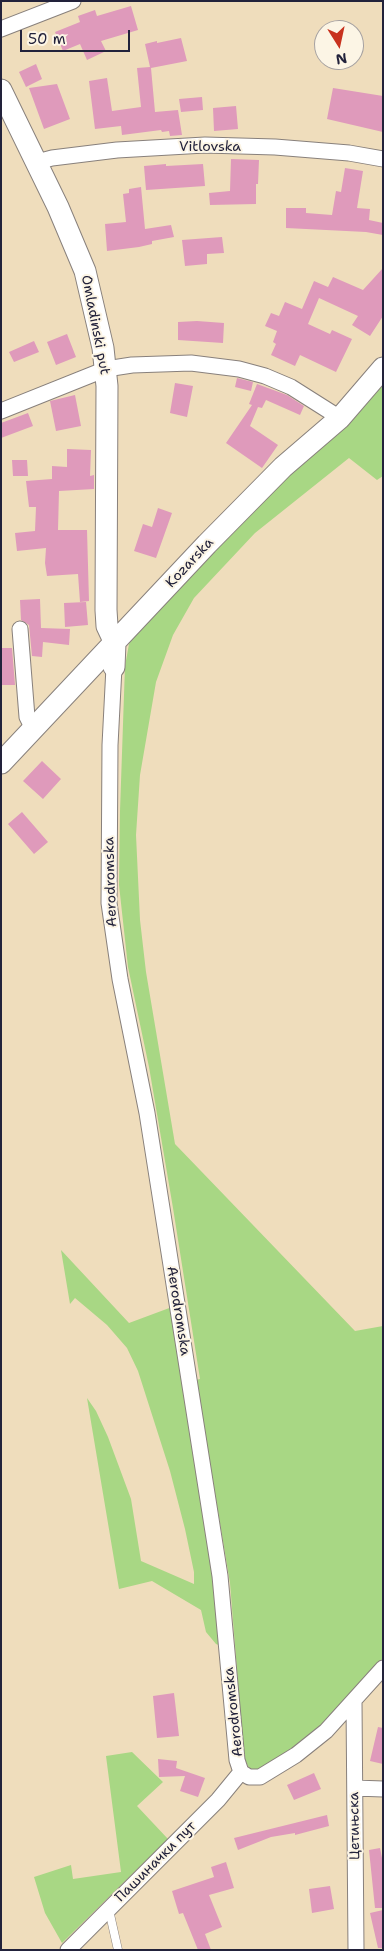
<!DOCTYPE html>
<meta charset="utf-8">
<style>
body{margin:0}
#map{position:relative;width:384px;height:1951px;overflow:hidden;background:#efddbc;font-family:"Shantell Sans",sans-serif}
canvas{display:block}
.frame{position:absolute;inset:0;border:2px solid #22223b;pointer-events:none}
.north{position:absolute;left:314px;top:20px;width:50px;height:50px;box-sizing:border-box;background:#fcf5e5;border:1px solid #a5a1a1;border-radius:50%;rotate:170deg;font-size:14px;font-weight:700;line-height:20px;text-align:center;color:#22223b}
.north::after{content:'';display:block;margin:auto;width:18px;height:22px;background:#c8321e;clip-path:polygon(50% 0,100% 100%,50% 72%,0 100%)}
.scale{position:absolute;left:20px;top:30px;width:110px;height:22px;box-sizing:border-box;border:2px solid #22223b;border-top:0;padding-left:6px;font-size:15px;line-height:18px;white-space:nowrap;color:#22223b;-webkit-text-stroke:4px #fcf5e5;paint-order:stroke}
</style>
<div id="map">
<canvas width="384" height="1951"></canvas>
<div class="frame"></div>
<div class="north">N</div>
<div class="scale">50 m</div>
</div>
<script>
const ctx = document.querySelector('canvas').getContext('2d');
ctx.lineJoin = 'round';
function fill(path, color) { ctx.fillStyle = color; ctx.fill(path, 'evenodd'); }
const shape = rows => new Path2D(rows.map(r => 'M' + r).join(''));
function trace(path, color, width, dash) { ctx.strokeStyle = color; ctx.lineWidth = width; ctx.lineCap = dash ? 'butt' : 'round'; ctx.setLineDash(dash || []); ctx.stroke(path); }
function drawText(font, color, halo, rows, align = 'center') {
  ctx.font = font + ' "Shantell Sans",sans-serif'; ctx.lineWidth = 4; ctx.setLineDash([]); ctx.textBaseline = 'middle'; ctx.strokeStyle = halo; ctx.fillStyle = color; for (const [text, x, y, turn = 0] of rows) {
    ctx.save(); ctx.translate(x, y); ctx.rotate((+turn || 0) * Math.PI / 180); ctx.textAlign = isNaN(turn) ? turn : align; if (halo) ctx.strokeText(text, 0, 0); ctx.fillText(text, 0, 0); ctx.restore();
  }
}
fill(shape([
 [383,379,383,476,377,480,349,458,255,533,194,598,173,635,156,682,140,775,136,835,140,920,146,972,175,1144,355,1331,383,1326,383,1658,369,1676,300,1746,256,1771,250,1770,244,1758,230,1583,196,1380,200,1379,173,1208,149,1067,128,967,119,885,120,811,125,666,129,644,133,635,203,560],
 [61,1250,129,1323,172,1307,204,1500,223,1647,216,1644,206,1632,201,1610,152,1581,119,1589,87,1398,96,1411,108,1437,131,1499,141,1561,194,1584,194,1572,185,1529,170,1471,138,1371,127,1348,107,1325,75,1298,70,1304],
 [132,1752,163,1782,137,1806,168,1839,62,1943,45,1913,34,1877,71,1865,73,1879,121,1872,106,1756]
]), '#a8d784');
fill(shape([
 [131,6,138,30,101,41,106,51,87,60,80,44,63,51,55,32,80,22,78,16,95,10,97,16],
 [181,38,187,61,151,68,155,112,178,110,182,135,170,136,169,131,162,132,161,130,122,135,121,126,95,129,89,81,107,78,112,111,141,107,137,68,150,67,145,44,157,41,157,43],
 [36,64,42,79,26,87,19,72],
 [57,84,70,119,44,129,29,88],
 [333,88,383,96,383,132,327,119],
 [202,97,203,110,181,112,179,99],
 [236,106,238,129,214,131,213,108],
 [231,159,259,160,258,184,256,184,256,204,210,205,209,193,230,191],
 [166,164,166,166,203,164,205,186,146,190,144,166],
 [345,168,363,171,357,208,370,209,369,220,383,223,383,235,366,232,286,228,286,208,306,208,306,213,332,215,336,191,341,192],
 [141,187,145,229,171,225,174,237,152,241,152,244,139,247,107,251,105,224,126,222,123,194,129,193,129,189],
 [222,237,224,253,207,254,207,264,185,266,182,240],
 [383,268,383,316,370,336,352,325,358,316,319,298,308,324,330,334,332,330,352,339,336,372,300,355,295,366,271,355,276,344,273,342,277,331,265,326,271,313,279,316,285,302,302,309,314,281,328,287,333,277,363,290],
 [197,321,224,323,223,343,178,340,178,322],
 [67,334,76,357,56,365,47,342],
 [34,341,39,352,14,362,9,352],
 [237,378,253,382,251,391,235,387],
 [175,383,193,386,187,417,170,413],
 [257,384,287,395,304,406,300,415,266,400,262,408,258,407,250,426,278,445,262,468,226,443,252,405,249,404],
 [75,395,81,426,56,431,50,401],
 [28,413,33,426,1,438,1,423],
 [67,449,91,450,90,476,94,475,94,489,59,491,58,530,87,530,89,601,80,602,78,574,47,576,45,563,46,548,17,551,15,533,35,531,36,507,29,507,26,481,52,479,52,466,67,467],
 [12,460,27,460,28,476,13,476],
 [158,508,172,513,156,558,134,551,143,524,152,527],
 [40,599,41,628,70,629,69,645,43,642,42,657,32,656,29,625,21,620,20,600],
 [86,602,88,625,65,627,64,603],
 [1,648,12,648,15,685,1,685],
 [42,761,61,779,43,799,23,781],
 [22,812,48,842,34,854,8,824],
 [174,1693,179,1736,157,1738,153,1696],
 [378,1727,383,1728,383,1764,370,1761],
 [158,1759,177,1761,176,1768,205,1778,198,1797,180,1791,185,1776,159,1777],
 [314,1773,321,1789,294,1800,287,1785],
 [327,1815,329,1826,295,1835,295,1833,271,1837,238,1850,234,1838],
 [380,1848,383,1863,383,1908,375,1908,369,1850],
 [226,1862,234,1888,209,1895,222,1927,205,1934,211,1950,198,1950,183,1913,179,1914,172,1891,214,1877,211,1867],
 [330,1886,334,1909,312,1913,309,1889],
 [383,1910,383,1948,378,1948,370,1913]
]), '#df9abb');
const lane = shape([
 [109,1910,118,1950]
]);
const street = shape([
 [1,29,73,1],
 [37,162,52,158,117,150,205,145,275,147,349,153,383,159],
 [1,411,106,369,132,365,191,363,239,369,265,376,291,387,340,418],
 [20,629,27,717,33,729],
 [114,667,110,745,109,903,120,979,147,1113,220,1576,237,1760,241,1772,249,1777,260,1777,296,1755,326,1731,383,1668],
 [354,1702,356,1950],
 [355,1788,383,1789],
 [68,1950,218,1800,241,1772]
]);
const secondary = shape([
 [1,90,58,207,85,271,103,348,107,386,106,610,107,626,115,643,114,667],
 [1,763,207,544,283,467,340,418,383,368]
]);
trace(lane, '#88807c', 9);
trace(street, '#88807c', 17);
trace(secondary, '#88807c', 23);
trace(lane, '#fff', 8);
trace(street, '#fff', 15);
trace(secondary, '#fff', 21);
drawText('14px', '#22223b', '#fcf5e5', [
 ["Vitlovska",210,147],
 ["Omladinski put",95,325,79],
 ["Kozarska",190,563,-47],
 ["Aerodromska",111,882,-92],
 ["Aerodromska",178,1311,81],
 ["Aerodromska",234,1712,-96],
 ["Цетињска",355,1826,-91],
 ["Пашиначки пут",156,1862,-45]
]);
</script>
